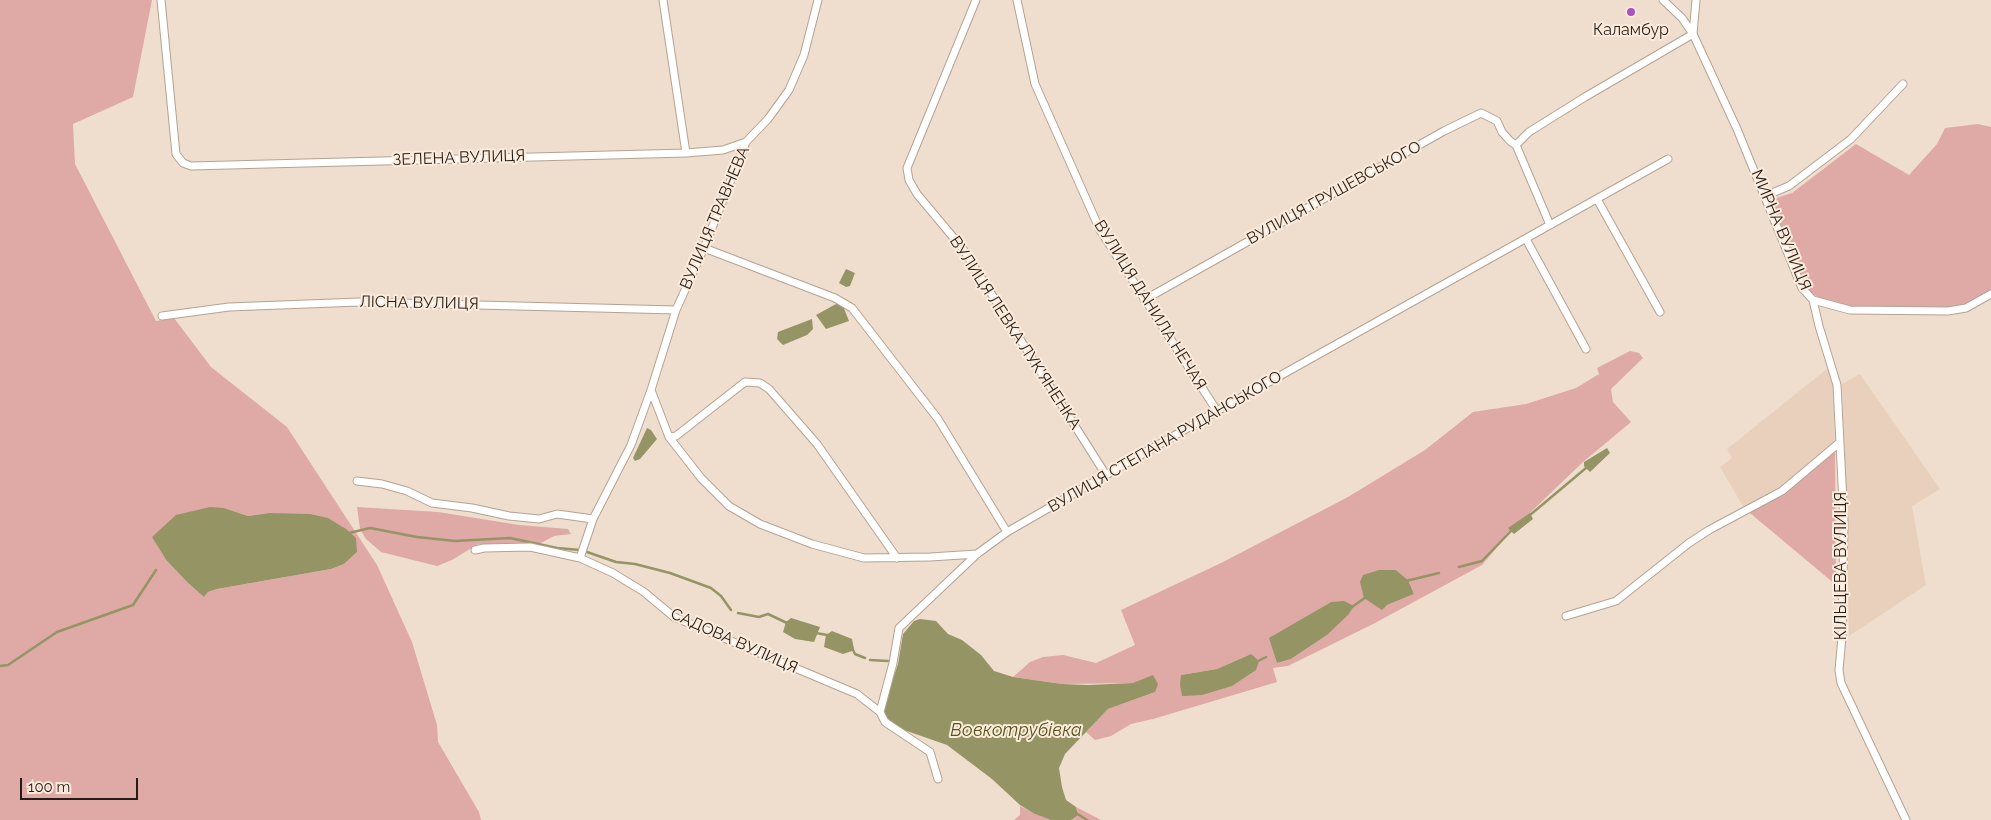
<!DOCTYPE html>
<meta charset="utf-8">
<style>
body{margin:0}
#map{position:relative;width:1991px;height:820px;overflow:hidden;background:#efdece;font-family:Raleway,sans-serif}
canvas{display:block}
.scale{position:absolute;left:20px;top:778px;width:118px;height:22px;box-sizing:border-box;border:2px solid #231d17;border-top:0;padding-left:6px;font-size:15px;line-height:18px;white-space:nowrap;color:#231d17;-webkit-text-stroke:4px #fcebdb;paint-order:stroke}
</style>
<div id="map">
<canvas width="1991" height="820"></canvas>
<div class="scale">100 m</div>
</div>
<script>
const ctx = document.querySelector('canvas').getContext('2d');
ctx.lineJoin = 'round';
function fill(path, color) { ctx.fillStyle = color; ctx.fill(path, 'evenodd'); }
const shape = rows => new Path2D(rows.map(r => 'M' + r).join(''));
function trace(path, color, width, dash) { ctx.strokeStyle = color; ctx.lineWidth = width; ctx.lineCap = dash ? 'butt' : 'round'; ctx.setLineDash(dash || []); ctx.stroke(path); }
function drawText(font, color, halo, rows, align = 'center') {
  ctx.font = font + ' Raleway,sans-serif'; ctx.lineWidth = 4; ctx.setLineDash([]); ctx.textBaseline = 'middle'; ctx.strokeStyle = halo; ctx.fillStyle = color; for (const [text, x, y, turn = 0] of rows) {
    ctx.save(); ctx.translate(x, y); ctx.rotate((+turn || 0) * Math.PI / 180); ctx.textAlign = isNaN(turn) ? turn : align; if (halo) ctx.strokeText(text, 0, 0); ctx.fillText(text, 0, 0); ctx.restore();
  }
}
fill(shape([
 [1828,368,1833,386,1835,445,1781,490,1744,508,1720,467,1732,458,1727,449],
 [1860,374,1940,489,1912,506,1926,585,1849,636,1847,521,1842,384]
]), '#e8d0bc');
fill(shape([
 [0,0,152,0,133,97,73,124,75,164,156,321,174,318,211,367,287,427,377,565,412,642,437,725,438,742,479,812,481,820,0,820],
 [224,508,248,516,269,513,357,552,344,564,331,569,217,589,208,592,204,597,188,583,167,561],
 [1978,124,1991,127,1991,290,1982,297,1964,305,1947,308,1913,308,1850,307,1822,300,1810,292,1805,286,1770,200,1792,193,1856,144,1909,175,1937,144,1945,128],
 [1630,351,1639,353,1643,358,1611,389,1613,402,1631,422,1583,462,1511,531,1482,565,1375,623,1288,666,1273,668,1277,682,1153,719,1131,724,1111,736,1095,740,1086,732,1108,709,1155,692,1133,683,1062,684,1013,677,1030,662,1043,657,1063,655,1096,663,1135,645,1121,610,1221,563,1348,497,1425,450,1473,412,1526,404,1576,388,1599,374,1597,368],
 [1396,570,1408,580,1414,594,1387,605,1371,602,1364,598],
 [1331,602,1327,635,1291,659,1277,663,1270,638],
 [1251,654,1182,696,1181,675,1217,669],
 [1835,445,1836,585,1744,508,1781,490],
 [357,507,438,512,519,525,568,529,571,534,554,536,539,544,503,546,478,544,452,560,437,566,381,552,366,539,360,529],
 [1020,806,1033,813,1078,815,1076,807,1101,820,1014,820,1020,815]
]), '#dfa9a6');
fill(shape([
 [846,269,855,273,850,286,846,287,839,283],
 [836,304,843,306,849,321,826,329,816,315],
 [812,319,813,329,807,335,783,345,777,339,778,332],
 [647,428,651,430,657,439,640,459,635,461,633,458],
 [1607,448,1610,453,1590,472,1584,466,1584,462],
 [210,507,224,508,248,516,269,513,310,514,328,518,346,529,356,538,357,552,344,564,331,569,217,589,208,592,204,597,188,583,167,561,152,537,176,515],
 [1530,513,1533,519,1514,534,1508,528],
 [1379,570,1396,570,1408,580,1414,594,1387,605,1382,610,1364,598,1360,582,1363,575],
 [1344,601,1354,606,1348,615,1327,635,1291,659,1277,663,1269,638,1331,602],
 [791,618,820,627,814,642,795,639,783,632,786,622],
 [920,619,936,621,948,634,962,640,981,655,994,671,1013,677,1062,684,1088,685,1133,683,1153,675,1158,684,1155,692,1108,709,1065,754,1059,768,1062,787,1066,800,1076,807,1078,815,1071,820,1051,820,1033,813,1020,805,992,779,947,745,904,730,892,723,884,714,885,702,898,664,903,634,914,621],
 [832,631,852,639,854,649,852,651,843,654,824,647,826,635],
 [1251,654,1259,661,1256,670,1232,686,1202,695,1182,696,1180,685,1181,675,1217,669]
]), '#959465');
trace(shape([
 [1530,515,1586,468],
 [349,533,370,528,417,537,455,541,510,538,557,548,580,550],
 [587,552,616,562,635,564,670,573,711,588,721,596,731,610],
 [1459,567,1482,561,1512,530],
 [1406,581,1439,573],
 [1352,607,1366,597],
 [738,613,759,617,768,614,787,623],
 [816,633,827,635],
 [852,648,855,654,865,658],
 [870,660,888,661],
 [1256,662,1266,657],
 [0,666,8,665,57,632,133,605,156,570],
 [1076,813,1087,820]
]), '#959465', 2.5);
const street = shape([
 [161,0,176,154,183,163,191,166,686,153,723,150,746,142],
 [663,0,686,153],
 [976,0,907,168,909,180,917,194,963,249,1106,475],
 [1017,0,1035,84,1100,230,1217,411],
 [1663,0,1682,18,1693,34,1737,129,1802,288,1813,300,1850,310,1948,311,1966,308,1991,294],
 [1765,196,1789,186,1851,139,1903,84],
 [1597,199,1660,312],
 [1550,225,1516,145,1529,132,1585,97,1693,34,1696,0],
 [1526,239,1586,349],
 [704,248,835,298,852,308,938,419,1007,532],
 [1144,300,1444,131,1481,113,1497,121,1502,132,1510,141,1516,145],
 [1813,300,1819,326,1837,385,1844,522,1842,637,1839,670,1841,683,1906,820],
 [162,316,229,307,359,302,676,310],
 [651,390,669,437,701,478,729,506,760,524,812,544,864,558,930,557,977,554],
 [669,437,676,436,745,382,760,383,769,389,817,444,897,558],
 [357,481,382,484,407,491,432,503,472,508,509,516,539,519,557,514,593,519],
 [475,550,484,548,530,547,580,558,613,573,644,592,674,617,857,694,880,712,885,722,930,752,938,779],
 [580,558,593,519,631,445,651,390,676,310,704,248,746,142,768,119,789,90,804,55,818,0],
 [1566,616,1616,601,1689,543,1709,530,1782,491,1839,443],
 [880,712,893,663,899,628,977,554,1007,532,1217,411,1668,159]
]);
trace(street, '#b4a394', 9);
trace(street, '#fff', 7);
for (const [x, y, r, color] of [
 [1631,12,5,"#a954c2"]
]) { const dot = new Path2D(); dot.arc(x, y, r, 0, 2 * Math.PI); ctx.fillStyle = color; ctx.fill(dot); trace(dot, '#fcebdb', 2); }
drawText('16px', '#231d17', '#fcebdb', [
 ["Каламбур",1631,30]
]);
drawText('16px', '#231d17', '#fcebdb', [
 ["ЗЕЛЕНА ВУЛИЦЯ",459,158,-2],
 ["ВУЛИЦЯ ГРУШЕВСЬКОГО",1334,193,-29],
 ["ВУЛИЦЯ ТРАВНЕВА",715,218,-67],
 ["МИРНА ВУЛИЦЯ",1781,230,67],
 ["ЛІСНА ВУЛИЦЯ",419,303,1],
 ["ВУЛИЦЯ ДАНИЛА НЕЧАЯ",1150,305,58],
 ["ВУЛИЦЯ ЛЕВКА ЛУК'ЯНЕНКА",1015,333,57],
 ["ВУЛИЦЯ СТЕПАНА РУДАНСЬКОГО",1165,442,-30],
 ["КІЛЬЦЕВА ВУЛИЦЯ",1841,566,-90],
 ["САДОВА ВУЛИЦЯ",734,641,24]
]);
drawText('italic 18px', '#57551d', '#fcebdb', [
 ["Вовкотрубівка",1016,731]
]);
</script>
